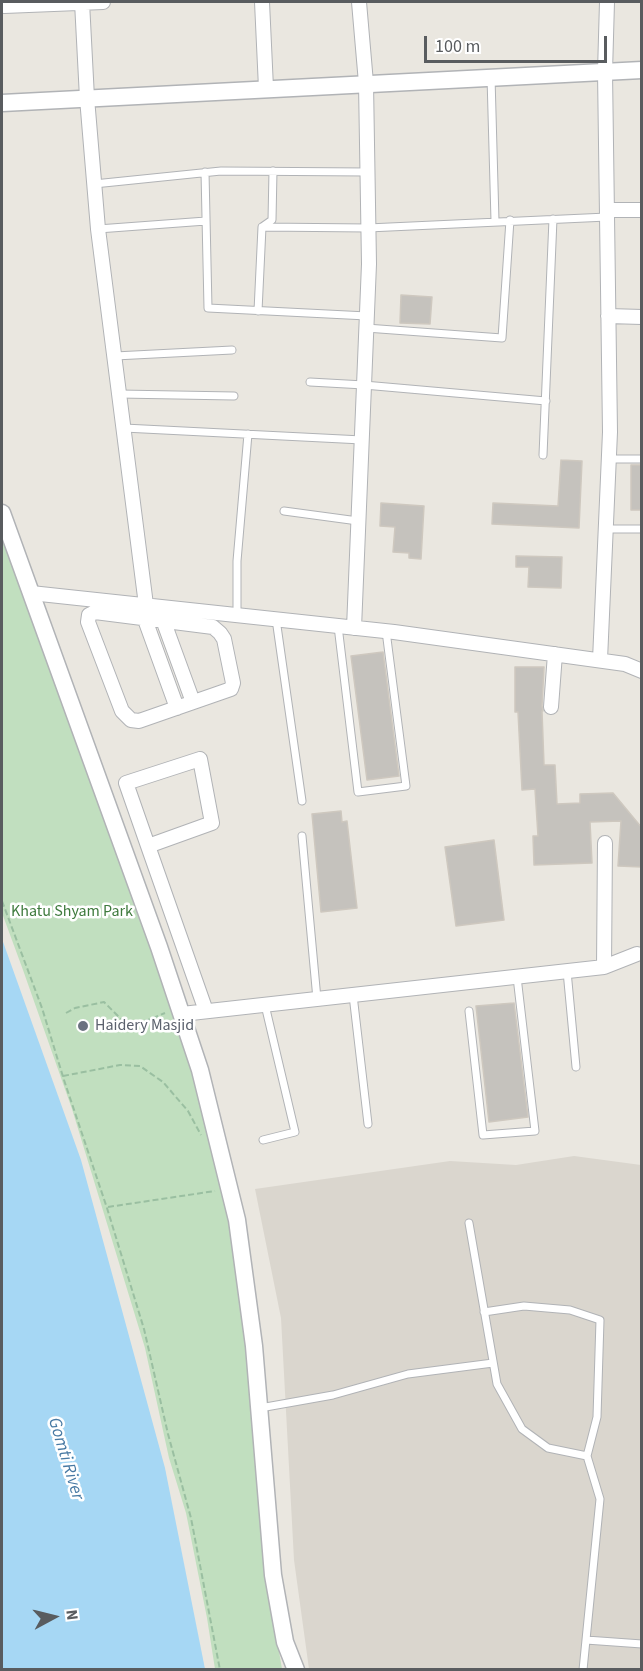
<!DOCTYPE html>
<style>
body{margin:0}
#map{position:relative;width:643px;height:1671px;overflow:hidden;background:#eae7e0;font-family:"Source Sans 3",sans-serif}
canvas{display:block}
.frame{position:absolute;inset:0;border:3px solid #595c5f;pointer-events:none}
.north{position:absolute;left:24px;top:1587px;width:60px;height:60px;-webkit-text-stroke:4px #fff;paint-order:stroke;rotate:83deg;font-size:16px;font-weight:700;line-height:24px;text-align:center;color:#595c5f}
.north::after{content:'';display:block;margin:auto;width:21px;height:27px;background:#595c5f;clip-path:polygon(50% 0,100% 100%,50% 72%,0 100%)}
.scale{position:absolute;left:424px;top:36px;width:183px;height:27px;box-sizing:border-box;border:3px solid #595c5f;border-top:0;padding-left:8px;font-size:18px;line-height:21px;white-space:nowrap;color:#595c5f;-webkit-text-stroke:4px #fff;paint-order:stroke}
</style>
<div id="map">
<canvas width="643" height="1671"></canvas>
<div class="frame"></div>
<div class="north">N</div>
<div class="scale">100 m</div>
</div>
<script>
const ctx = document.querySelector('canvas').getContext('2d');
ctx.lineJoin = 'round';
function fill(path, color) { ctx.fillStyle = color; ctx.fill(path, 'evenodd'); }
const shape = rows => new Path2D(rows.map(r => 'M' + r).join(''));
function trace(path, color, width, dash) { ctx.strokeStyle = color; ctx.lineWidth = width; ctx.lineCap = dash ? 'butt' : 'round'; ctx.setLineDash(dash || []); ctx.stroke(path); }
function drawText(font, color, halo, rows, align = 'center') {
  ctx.font = font + ' "Source Sans 3",sans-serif'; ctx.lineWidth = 5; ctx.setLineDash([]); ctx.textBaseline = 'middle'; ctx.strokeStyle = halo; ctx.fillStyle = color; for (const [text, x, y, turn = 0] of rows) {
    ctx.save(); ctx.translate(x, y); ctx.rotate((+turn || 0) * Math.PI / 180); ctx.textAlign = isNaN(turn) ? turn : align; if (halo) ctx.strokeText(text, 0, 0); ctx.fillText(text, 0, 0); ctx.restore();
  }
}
fill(shape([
 [574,1156,641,1165,641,1669,309,1669,294,1560,281,1318,255,1189,450,1161,516,1165]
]), '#dad6ce');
fill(shape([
 [2,527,180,1018,233,1226,251,1348,274,1622,282,1669,215,1669,207,1618,186,1513,169,1458,145,1348,72,1109,23,970,2,913]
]), '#c1dfbf');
fill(shape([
 [2,939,81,1160,165,1468,205,1669,2,1669]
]), '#a6d7f4');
const building = shape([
 [401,295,432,297,430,324,400,323,401,295],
 [561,460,582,461,579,528,492,524,493,503,558,506,561,460],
 [631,465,642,465,642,510,631,510,631,465],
 [381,503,424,506,421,559,409,558,409,553,393,552,395,527,380,526,381,503],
 [516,556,562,557,561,588,528,587,529,567,516,567,516,556],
 [383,652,399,776,367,780,351,656,383,652],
 [515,667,544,667,542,706,543,711,542,711,544,765,555,765,557,804,580,803,580,794,613,793,642,828,642,867,618,866,621,821,590,822,592,863,534,865,533,836,538,836,535,789,522,790,518,712,515,712,515,667],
 [341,811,342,822,347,821,357,908,321,912,312,814,341,811],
 [494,840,504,920,456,926,445,847,494,840],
 [514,1003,528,1117,489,1122,476,1006,514,1003]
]);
fill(building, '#c5c2bd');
trace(building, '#cec8bf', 1.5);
const service = shape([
 [491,77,495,221],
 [205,172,208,308,367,316],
 [94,184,221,171,367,172],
 [262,227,368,228,607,217],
 [98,229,206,221],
 [258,311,262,227,272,220,273,171],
 [366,328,502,338,510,220],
 [115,356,232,350],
 [310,382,364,385,546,401],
 [119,394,234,396],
 [124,428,362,440],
 [543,455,553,219],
 [609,459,642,459],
 [284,511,358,521],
 [606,529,642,529],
 [237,615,237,561,248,434],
 [276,619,302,801],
 [338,626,358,792,406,786,386,631],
 [302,836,317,999],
 [567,971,576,1067],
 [353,995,368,1124],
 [469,1011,483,1135,535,1131,517,977],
 [263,1140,295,1132,265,1005],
 [469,1223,497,1384,522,1429,548,1448,587,1456,600,1499,583,1670],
 [484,1312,524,1306,570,1310,600,1320,597,1417,587,1456],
 [260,1408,333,1395,408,1374,493,1363],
 [586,1640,642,1644]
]);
const minor = shape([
 [2,2,4,6,103,2],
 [82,2,87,98,98,229,146,605],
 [262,2,266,88],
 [607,210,642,210],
 [608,316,642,317],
 [31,593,394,632,625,664,642,671],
 [95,612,213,627,220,633,224,639,233,683,231,689,139,721,131,720,122,711,88,622,89,615,95,612],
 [143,614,177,708],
 [162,617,193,702],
 [354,628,369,264,366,83,359,2],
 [600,660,610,432,605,72,607,2],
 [551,707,555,654],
 [148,846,212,823,200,759,126,783,148,846,206,1011],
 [604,967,605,843],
 [182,1014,604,967,637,954]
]);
const tertiary = shape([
 [2,103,642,70],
 [2,513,159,947,200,1070,237,1220,254,1346,273,1575,285,1642,296,1670]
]);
trace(service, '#b1b3b6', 9);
trace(minor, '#b1b3b6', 16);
trace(tertiary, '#b1b3b6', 19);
trace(shape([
 [2,901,42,1008,64,1080,107,1208,144,1329,168,1434,191,1518,220,1670],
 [66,1013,75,1008,104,1002,127,1025,148,1020,165,1013],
 [63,1076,120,1065,140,1066,163,1082,188,1111,201,1135],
 [108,1207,215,1191]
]), '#9abfa1', 2, [6, 3]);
trace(service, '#fff', 7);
trace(minor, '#fff', 14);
trace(tertiary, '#fff', 16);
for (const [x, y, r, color] of [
 [83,1026,6,"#6b7280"]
]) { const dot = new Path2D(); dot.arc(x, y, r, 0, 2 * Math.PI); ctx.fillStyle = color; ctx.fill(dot); trace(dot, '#fff', 2); }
drawText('16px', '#3e7a3d', '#fff', [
 ["Khatu Shyam Park",72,912]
]);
drawText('16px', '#5b616d', '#fff', [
 ["Haidery Masjid",95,1026]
], 'left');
drawText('italic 18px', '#4779a3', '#fff', [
 ["Gomti River",65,1459,73]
]);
</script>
